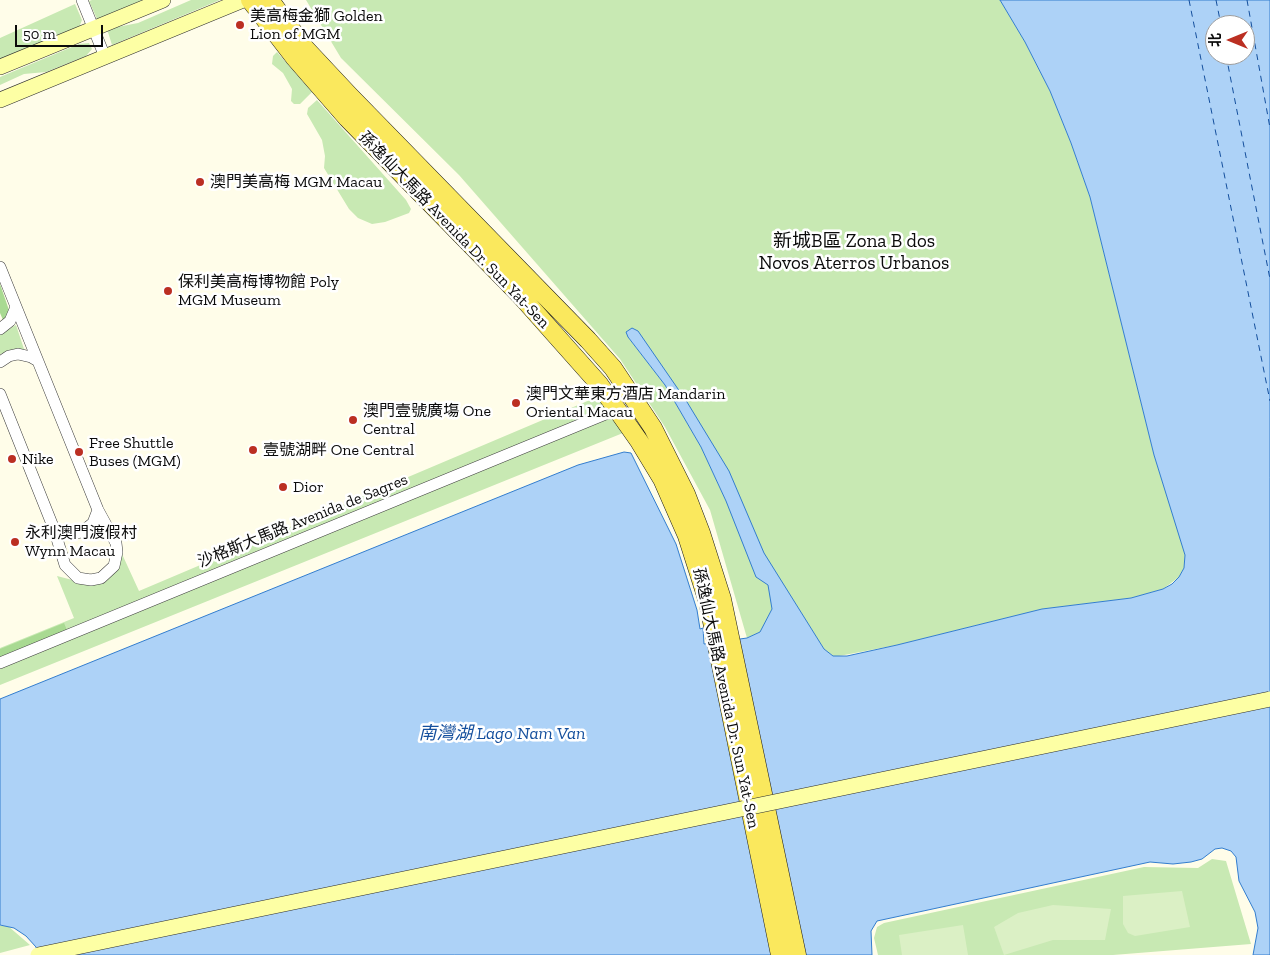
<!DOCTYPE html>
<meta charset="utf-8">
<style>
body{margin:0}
#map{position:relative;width:1270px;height:955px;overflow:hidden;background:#fffde9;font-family:"Zilla Slab","Noto Sans SC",serif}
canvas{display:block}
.north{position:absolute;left:1205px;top:15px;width:50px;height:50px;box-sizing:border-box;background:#fff;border:1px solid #9d9d9d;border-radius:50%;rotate:270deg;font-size:14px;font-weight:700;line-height:20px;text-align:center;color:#0b0b0b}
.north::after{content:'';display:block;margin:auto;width:18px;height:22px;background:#bb2f22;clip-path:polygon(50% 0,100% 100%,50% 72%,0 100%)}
.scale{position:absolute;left:15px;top:25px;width:88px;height:22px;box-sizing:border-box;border:2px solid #0b0b0b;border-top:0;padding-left:6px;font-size:15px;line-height:18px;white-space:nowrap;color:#0b0b0b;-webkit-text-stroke:4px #fff;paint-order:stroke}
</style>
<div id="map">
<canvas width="1270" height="955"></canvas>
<div class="north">北</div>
<div class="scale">50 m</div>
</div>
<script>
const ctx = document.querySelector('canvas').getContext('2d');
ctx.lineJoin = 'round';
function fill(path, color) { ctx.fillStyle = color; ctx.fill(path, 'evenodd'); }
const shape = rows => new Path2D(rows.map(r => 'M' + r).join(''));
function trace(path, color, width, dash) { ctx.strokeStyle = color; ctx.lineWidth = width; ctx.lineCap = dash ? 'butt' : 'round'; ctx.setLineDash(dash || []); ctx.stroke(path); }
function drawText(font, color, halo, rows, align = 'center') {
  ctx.font = font + ' "Zilla Slab","Noto Sans SC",serif'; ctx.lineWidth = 5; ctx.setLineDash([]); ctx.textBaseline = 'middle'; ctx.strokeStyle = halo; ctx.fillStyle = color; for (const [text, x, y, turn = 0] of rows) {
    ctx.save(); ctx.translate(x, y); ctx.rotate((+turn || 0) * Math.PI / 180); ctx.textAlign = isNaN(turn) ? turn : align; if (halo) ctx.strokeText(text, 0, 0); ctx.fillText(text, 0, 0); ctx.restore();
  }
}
fill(shape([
 [92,0,148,0,103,19,97,19,89,1],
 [191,0,220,0,112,45,107,29,138,23],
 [306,0,1000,0,1025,42,1050,91,1071,143,1090,197,1154,455,1182,542,1185,555,1184,568,1179,577,1163,589,1131,598,1042,609,897,645,839,656,833,656,824,649,783,584,771,593,772,609,764,626,760,632,747,638,710,510,665,427,620,359,459,175,341,58],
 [628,337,677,388,687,402,756,577,726,501,701,447,665,385],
 [75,4,82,20,78,30,0,61,0,38],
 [89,43,92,49,86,56,46,72,24,74,0,85,0,77,79,44],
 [277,52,312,92,300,104,294,104,291,101,292,89,283,73,272,64,273,56],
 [317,100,406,200,411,209,409,213,385,222,372,224,358,218,349,209,324,168,325,156,322,140,307,114,308,108],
 [16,325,25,352,16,351,0,354,0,334],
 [597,397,623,433,0,685,0,648,74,618,57,576,88,584,122,554,139,591],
 [1212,859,1226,861,1251,944,1113,955,878,955,874,938,877,927,884,923,1144,867,1198,868],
 [0,926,8,926,30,945,0,953]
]), '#c8e9b3');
fill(shape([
 [0,284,10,313,3,320,0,313],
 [64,623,69,635,0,663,0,649]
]), '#a9da92');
fill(shape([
 [1182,891,1190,927,1135,936,1128,933,1123,924,1123,896],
 [1053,905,1111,909,1105,940,1053,940,1004,955,994,927,1018,913],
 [963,925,968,955,902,955,899,935]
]), '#dbf0c5');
const water = shape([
 [1000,0,1270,0,1270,955,1253,955,1258,928,1255,912,1239,881,1236,857,1231,851,1222,848,1215,849,1202,859,1191,862,1173,864,1150,862,877,921,871,931,872,955,37,955,36,947,26,936,14,928,0,925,0,699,578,465,624,452,631,453,676,544,697,610,700,629,703,628,704,644,747,638,760,632,772,609,768,585,756,577,726,501,701,447,665,385,628,337,626,332,632,328,638,331,687,402,729,471,764,553,824,649,833,656,847,656,897,645,1042,609,1131,598,1163,589,1172,584,1179,577,1184,568,1185,555,1154,455,1090,197,1071,143,1050,91,1025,42,1000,0],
 [1215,25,1245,25,1245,55,1215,55,1215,25]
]);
fill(water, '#add2f7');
trace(water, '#337dce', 1);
trace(shape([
 [1189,0,1270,401],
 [1216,0,1221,25],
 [1247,0,1270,128],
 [1226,55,1270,279]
]), '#144f9d', 1, [6, 5]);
const street = shape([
 [82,0,105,57],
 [0,267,98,510,116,543,117,552,114,566,101,578,91,580,78,578,65,565,54,529,0,394],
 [0,329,10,321,16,307],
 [0,362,9,356,18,354,31,357,38,361],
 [54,529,68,534,82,532,93,523,98,510],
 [0,663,618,409]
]);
const secondary = shape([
 [0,67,163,0],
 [0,100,243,0]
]);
const primary = shape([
 [250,0,294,57,347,118,519,294,599,384,639,441,662,479,687,536,708,602,780,955],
 [270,0,305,48,349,95,588,340,613,368,653,428,686,494,701,533,722,599,797,955]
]);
trace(street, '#3e3e3e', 12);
trace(secondary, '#2d2d2d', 16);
trace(primary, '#1c1c1c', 19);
trace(street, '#fff', 11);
trace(secondary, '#fdffa4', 15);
trace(primary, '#fae85d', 18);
const secondaryBridge = shape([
 [38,955,1270,699]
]);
trace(secondaryBridge, '#2d2d2d', 16, []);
trace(secondaryBridge, '#fdffa4', 15);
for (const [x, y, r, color] of [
 [240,25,5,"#bb2f22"],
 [200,182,5,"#bb2f22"],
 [168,291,5,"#bb2f22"],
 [516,403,5,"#bb2f22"],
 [353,420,5,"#bb2f22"],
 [253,450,5,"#bb2f22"],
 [79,452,5,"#bb2f22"],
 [12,459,5,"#bb2f22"],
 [283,487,5,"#bb2f22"],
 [15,542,5,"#bb2f22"]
]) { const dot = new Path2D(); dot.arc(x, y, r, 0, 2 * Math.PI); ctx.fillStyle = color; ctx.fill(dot); trace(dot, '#fff', 2); }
drawText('16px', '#0b0b0b', '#fff', [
 ["美高梅金獅 Golden",250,16],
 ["Lion of MGM",250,34],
 ["澳門美高梅 MGM Macau",210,182],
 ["保利美高梅博物館 Poly",178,282],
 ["MGM Museum",178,300],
 ["澳門文華東方酒店 Mandarin",526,394],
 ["Oriental Macau",526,412],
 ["澳門壹號廣塲 One",363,411],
 ["Central",363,429],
 ["Free Shuttle",89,443],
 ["Buses (MGM)",89,461],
 ["壹號湖畔 One Central",263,450],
 ["Nike",22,459],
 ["Dior",293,487],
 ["永利澳門渡假村",25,533],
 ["Wynn Macau",25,551]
], 'left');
drawText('16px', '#0b0b0b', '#fff', [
 ["孫逸仙大馬路 Avenida Dr. Sun Yat-Sen",454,230,46],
 ["沙格斯大馬路 Avenida de Sagres",303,521,-22],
 ["孫逸仙大馬路 Avenida Dr. Sun Yat-Sen",726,698,78]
]);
drawText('italic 18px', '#144f9d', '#fff', [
 ["南灣湖 Lago Nam Van",502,734]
]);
drawText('19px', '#0b0b0b', '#fff', [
 ["新城B區 Zona B dos",854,242],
 ["Novos Aterros Urbanos",854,264]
]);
</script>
